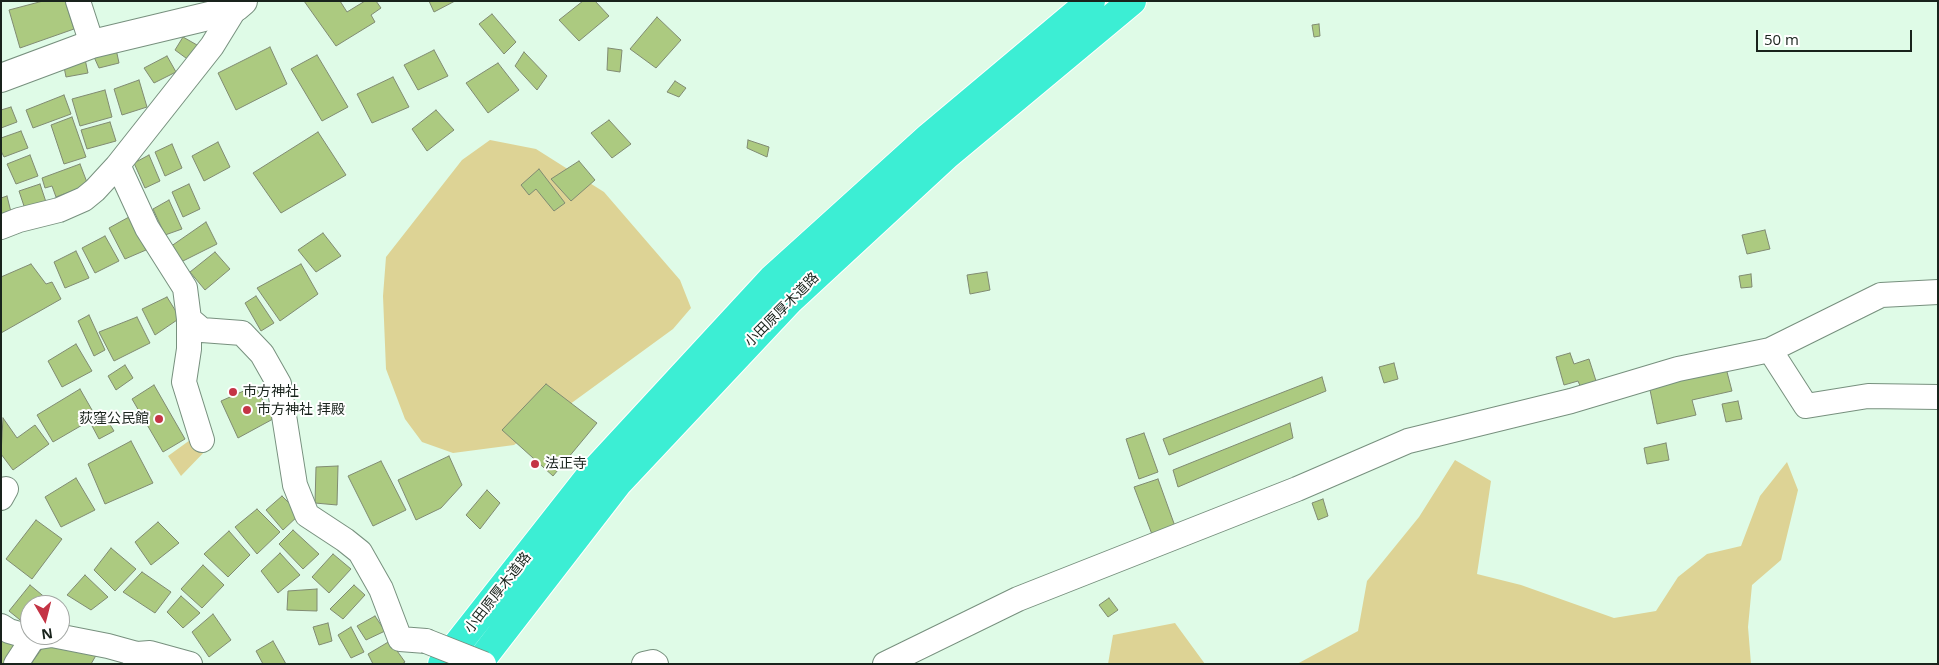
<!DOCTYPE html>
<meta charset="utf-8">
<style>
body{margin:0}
#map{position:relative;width:1939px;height:665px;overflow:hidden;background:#dffbe7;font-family:"Open Sans",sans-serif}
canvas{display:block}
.frame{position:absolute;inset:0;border:2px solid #19231c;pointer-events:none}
.north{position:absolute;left:20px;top:595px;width:50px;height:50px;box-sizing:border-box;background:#fff;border:1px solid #a3a7a4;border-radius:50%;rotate:172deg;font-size:14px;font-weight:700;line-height:20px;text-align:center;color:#19231c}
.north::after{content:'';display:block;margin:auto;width:18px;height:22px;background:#c43445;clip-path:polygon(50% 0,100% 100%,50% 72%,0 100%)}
.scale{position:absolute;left:1756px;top:30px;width:156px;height:22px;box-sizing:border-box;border:2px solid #19231c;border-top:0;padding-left:6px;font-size:15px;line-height:18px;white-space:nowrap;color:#19231c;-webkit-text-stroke:4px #fff;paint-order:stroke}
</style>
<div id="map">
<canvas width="1939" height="665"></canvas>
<div class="frame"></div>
<div class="north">N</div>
<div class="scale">50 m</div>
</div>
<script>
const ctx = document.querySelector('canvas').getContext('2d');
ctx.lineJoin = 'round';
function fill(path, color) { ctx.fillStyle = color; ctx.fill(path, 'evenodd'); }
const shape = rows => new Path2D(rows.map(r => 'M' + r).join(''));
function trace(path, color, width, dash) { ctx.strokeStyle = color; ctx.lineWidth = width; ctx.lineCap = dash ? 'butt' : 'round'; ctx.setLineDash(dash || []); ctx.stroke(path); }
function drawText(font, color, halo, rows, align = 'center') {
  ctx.font = font + ' "Open Sans","Noto Sans JP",sans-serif'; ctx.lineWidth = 4; ctx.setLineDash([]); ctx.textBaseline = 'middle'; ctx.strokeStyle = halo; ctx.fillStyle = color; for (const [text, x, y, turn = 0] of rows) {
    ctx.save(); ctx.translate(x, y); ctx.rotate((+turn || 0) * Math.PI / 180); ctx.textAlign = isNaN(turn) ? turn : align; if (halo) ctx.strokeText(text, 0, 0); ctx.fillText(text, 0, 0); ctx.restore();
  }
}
fill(shape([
 [490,140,536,149,604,192,680,280,691,308,673,329,514,445,453,453,422,442,405,419,386,369,383,296,386,257,462,160],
 [197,435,209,447,181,476,168,456],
 [1455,460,1491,481,1477,574,1521,585,1614,618,1656,611,1678,577,1707,554,1741,546,1760,496,1787,462,1798,490,1781,560,1752,585,1748,627,1751,664,1297,664,1358,631,1367,581,1419,517],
 [1175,623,1205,664,1108,664,1113,635]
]), '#ddd395');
const building = shape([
 [43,1,65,1,74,29,20,48,9,10,43,1],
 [304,1,340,1,347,12,365,1,376,1,381,8,371,15,375,22,336,46,304,1],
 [429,1,455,1,434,12,429,1],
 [583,1,595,1,609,16,579,41,559,20,583,1],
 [492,14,516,42,504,54,479,24,492,14],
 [657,17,681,40,656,68,630,49,657,17],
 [1319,24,1320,36,1314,37,1312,25,1319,24],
 [183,37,197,45,190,61,175,50,183,37],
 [270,47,287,84,236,110,218,73,270,47],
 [608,48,622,50,620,72,607,70,608,48],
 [116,49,119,63,99,68,94,57,116,49],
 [434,50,448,76,418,90,404,65,434,50],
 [524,52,547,76,537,90,515,66,524,52],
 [317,55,348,107,322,121,291,69,317,55],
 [167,56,176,72,154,83,144,68,167,56],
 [85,59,88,73,66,77,64,67,85,59],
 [498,63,519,90,488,113,466,83,498,63],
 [393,77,409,107,372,123,357,94,393,77],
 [139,80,147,107,122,115,114,89,139,80],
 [675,81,686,88,679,97,667,92,675,81],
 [105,90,112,117,80,126,72,99,105,90],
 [64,95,71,114,33,128,26,110,64,95],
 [11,107,17,122,1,128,1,110,11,107],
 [436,110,454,130,427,151,412,129,436,110],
 [72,117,86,157,64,164,51,125,72,117],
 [609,120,631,144,612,158,591,133,609,120],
 [110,122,116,141,87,149,81,130,110,122],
 [21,131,28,148,4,157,1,151,1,138,21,131],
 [318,132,346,175,281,213,253,173,318,132],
 [748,140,769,147,767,157,747,148,748,140],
 [218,142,230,167,204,181,192,156,218,142],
 [172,144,182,168,165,176,155,152,172,144],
 [30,155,38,176,16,184,7,164,30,155],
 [149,155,160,181,145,188,134,163,149,155],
 [579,161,595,180,571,201,551,179,579,161],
 [80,164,88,185,56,197,52,186,45,188,42,178,80,164],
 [539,169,565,203,554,211,536,189,529,195,521,185,539,169],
 [40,184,46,202,25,209,19,191,40,184],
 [189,184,200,209,183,217,172,192,189,184],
 [7,196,12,216,1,218,1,198,7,196],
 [169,200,182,229,165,235,153,209,169,200],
 [129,217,146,250,125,259,109,228,129,217],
 [206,222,217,244,177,264,167,249,206,222],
 [1765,230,1770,249,1747,254,1742,235,1765,230],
 [323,233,341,256,316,272,298,250,323,233],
 [105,236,119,261,95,273,82,248,105,236],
 [76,251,89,278,65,288,54,262,76,251],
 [215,252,230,269,205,290,190,272,215,252],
 [31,264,46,284,52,282,61,299,1,333,1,277,31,264],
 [301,264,318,294,280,321,257,288,301,264],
 [987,272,990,290,970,294,967,275,987,272],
 [1751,274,1752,287,1741,288,1739,276,1751,274],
 [256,296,274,323,261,331,245,303,256,296],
 [167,297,180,318,155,335,142,309,167,297],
 [89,315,105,350,94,356,78,321,89,315],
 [137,317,150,343,114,361,99,332,137,317],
 [76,344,92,371,62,387,48,361,76,344],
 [1570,353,1574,364,1589,359,1597,384,1581,388,1578,381,1564,385,1556,357,1570,353],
 [1394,363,1398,379,1384,383,1379,367,1394,363],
 [125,365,133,378,116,390,108,376,125,365],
 [1726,368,1732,391,1692,400,1696,415,1657,424,1649,385,1726,368],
 [1322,377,1326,391,1169,455,1163,439,1322,377],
 [546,384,597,423,553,476,502,430,546,384],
 [154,385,185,439,163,452,132,399,154,385],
 [255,386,273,419,238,438,221,401,255,386],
 [80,389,96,417,53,442,37,415,80,389],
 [1738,401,1742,419,1726,422,1722,404,1738,401],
 [104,415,114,431,99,439,91,424,104,415],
 [3,418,17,438,35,425,49,444,13,470,1,454,3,418],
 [1290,423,1293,438,1178,487,1173,470,1290,423],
 [1144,433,1158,472,1139,479,1126,439,1144,433],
 [131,441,153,483,105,504,88,464,131,441],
 [1666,443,1669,460,1647,464,1644,448,1666,443],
 [449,456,462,485,441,508,416,520,398,480,449,456],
 [381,461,406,510,373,526,348,476,381,461],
 [338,466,337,505,315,503,316,467,338,466],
 [76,478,95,510,61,527,45,497,76,478],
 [1158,479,1176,529,1153,537,1134,487,1158,479],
 [487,490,500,503,480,529,466,515,487,490],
 [282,496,300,514,283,530,266,510,282,496],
 [1323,499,1328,516,1318,520,1312,503,1323,499],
 [257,509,280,532,257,554,235,527,257,509],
 [36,520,62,539,32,579,6,559,36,520],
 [158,522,179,543,151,565,135,542,158,522],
 [293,530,319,554,303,569,279,544,293,530],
 [229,531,250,555,228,577,204,554,229,531],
 [111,548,136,569,115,591,94,570,111,548],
 [280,553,300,575,278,593,261,571,280,553],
 [333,554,351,569,329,593,312,577,333,554],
 [203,565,224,585,202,608,181,589,203,565],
 [142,572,171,592,155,613,123,592,142,572],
 [85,575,108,597,91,610,67,595,85,575],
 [30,585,53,604,30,605,30,628,9,611,30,585],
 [354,585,365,595,343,619,330,609,354,585],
 [317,589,317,611,287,610,288,591,317,589],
 [181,596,200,613,183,628,167,612,181,596],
 [1109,598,1118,610,1108,617,1099,605,1109,598],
 [213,614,231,640,209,657,192,632,213,614],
 [375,616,385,631,366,640,357,626,375,616],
 [328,623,332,641,319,645,313,627,328,623],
 [351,627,364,652,351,658,338,635,351,627],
 [1,632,25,641,10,664,1,664,1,632],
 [273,641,286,664,263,664,256,651,273,641],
 [390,641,405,662,402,664,373,664,368,654,390,641],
 [45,644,98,652,91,664,31,664,45,644]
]);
fill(building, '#acca80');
trace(building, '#808b72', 1);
const street = shape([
 [78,1,92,44],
 [118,165,147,228,185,288,189,319,202,330,242,333,262,354,279,384,295,485,307,515,345,540,360,552,381,589,400,639,426,641],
 [1,227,19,220,59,210,84,199,95,190,118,165,212,46,236,7],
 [189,319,189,349,184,382,202,440],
 [1770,350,1806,406,1868,396,1938,397],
 [1,498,6,489],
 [1,626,9,631,33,638,52,635,108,646,137,654,135,664],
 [137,654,150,653,190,664],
 [16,664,33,638],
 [644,664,653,662,656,664],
 [885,664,1018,599,1297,489,1408,441,1571,401,1678,369,1770,350,1881,295,1938,292]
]);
const secondary = shape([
 [1,78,92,44,213,15,236,7,243,1]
]);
const highway = shape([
 [442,664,589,477,772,279,929,137,1091,1],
 [478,664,618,483,790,300,947,155,1132,1]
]);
trace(street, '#77907e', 26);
trace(secondary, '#77907e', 30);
trace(highway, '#fff', 30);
trace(street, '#fff', 24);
trace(secondary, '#fff', 28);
trace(highway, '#3ceed4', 28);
const streetBridge = shape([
 [426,641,484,664]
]);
trace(streetBridge, '#77907e', 26, []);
trace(streetBridge, '#fff', 24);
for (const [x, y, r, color] of [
 [233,392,5,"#c43445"],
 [247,410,5,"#c43445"],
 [159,419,5,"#c43445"],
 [535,464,5,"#c43445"]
]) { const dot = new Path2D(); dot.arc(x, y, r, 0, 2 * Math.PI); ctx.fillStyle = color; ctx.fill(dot); trace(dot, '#fff', 2); }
drawText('14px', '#19231c', '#fff', [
 ["小田原厚木道路",782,310,-45],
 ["小田原厚木道路",498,593,-52]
]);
drawText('14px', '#19231c', '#fff', [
 ["市方神社",243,392],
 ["市方神社 拝殿",257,410],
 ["荻窪公民館",149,419,"right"],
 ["法正寺",545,464]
], 'left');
</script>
